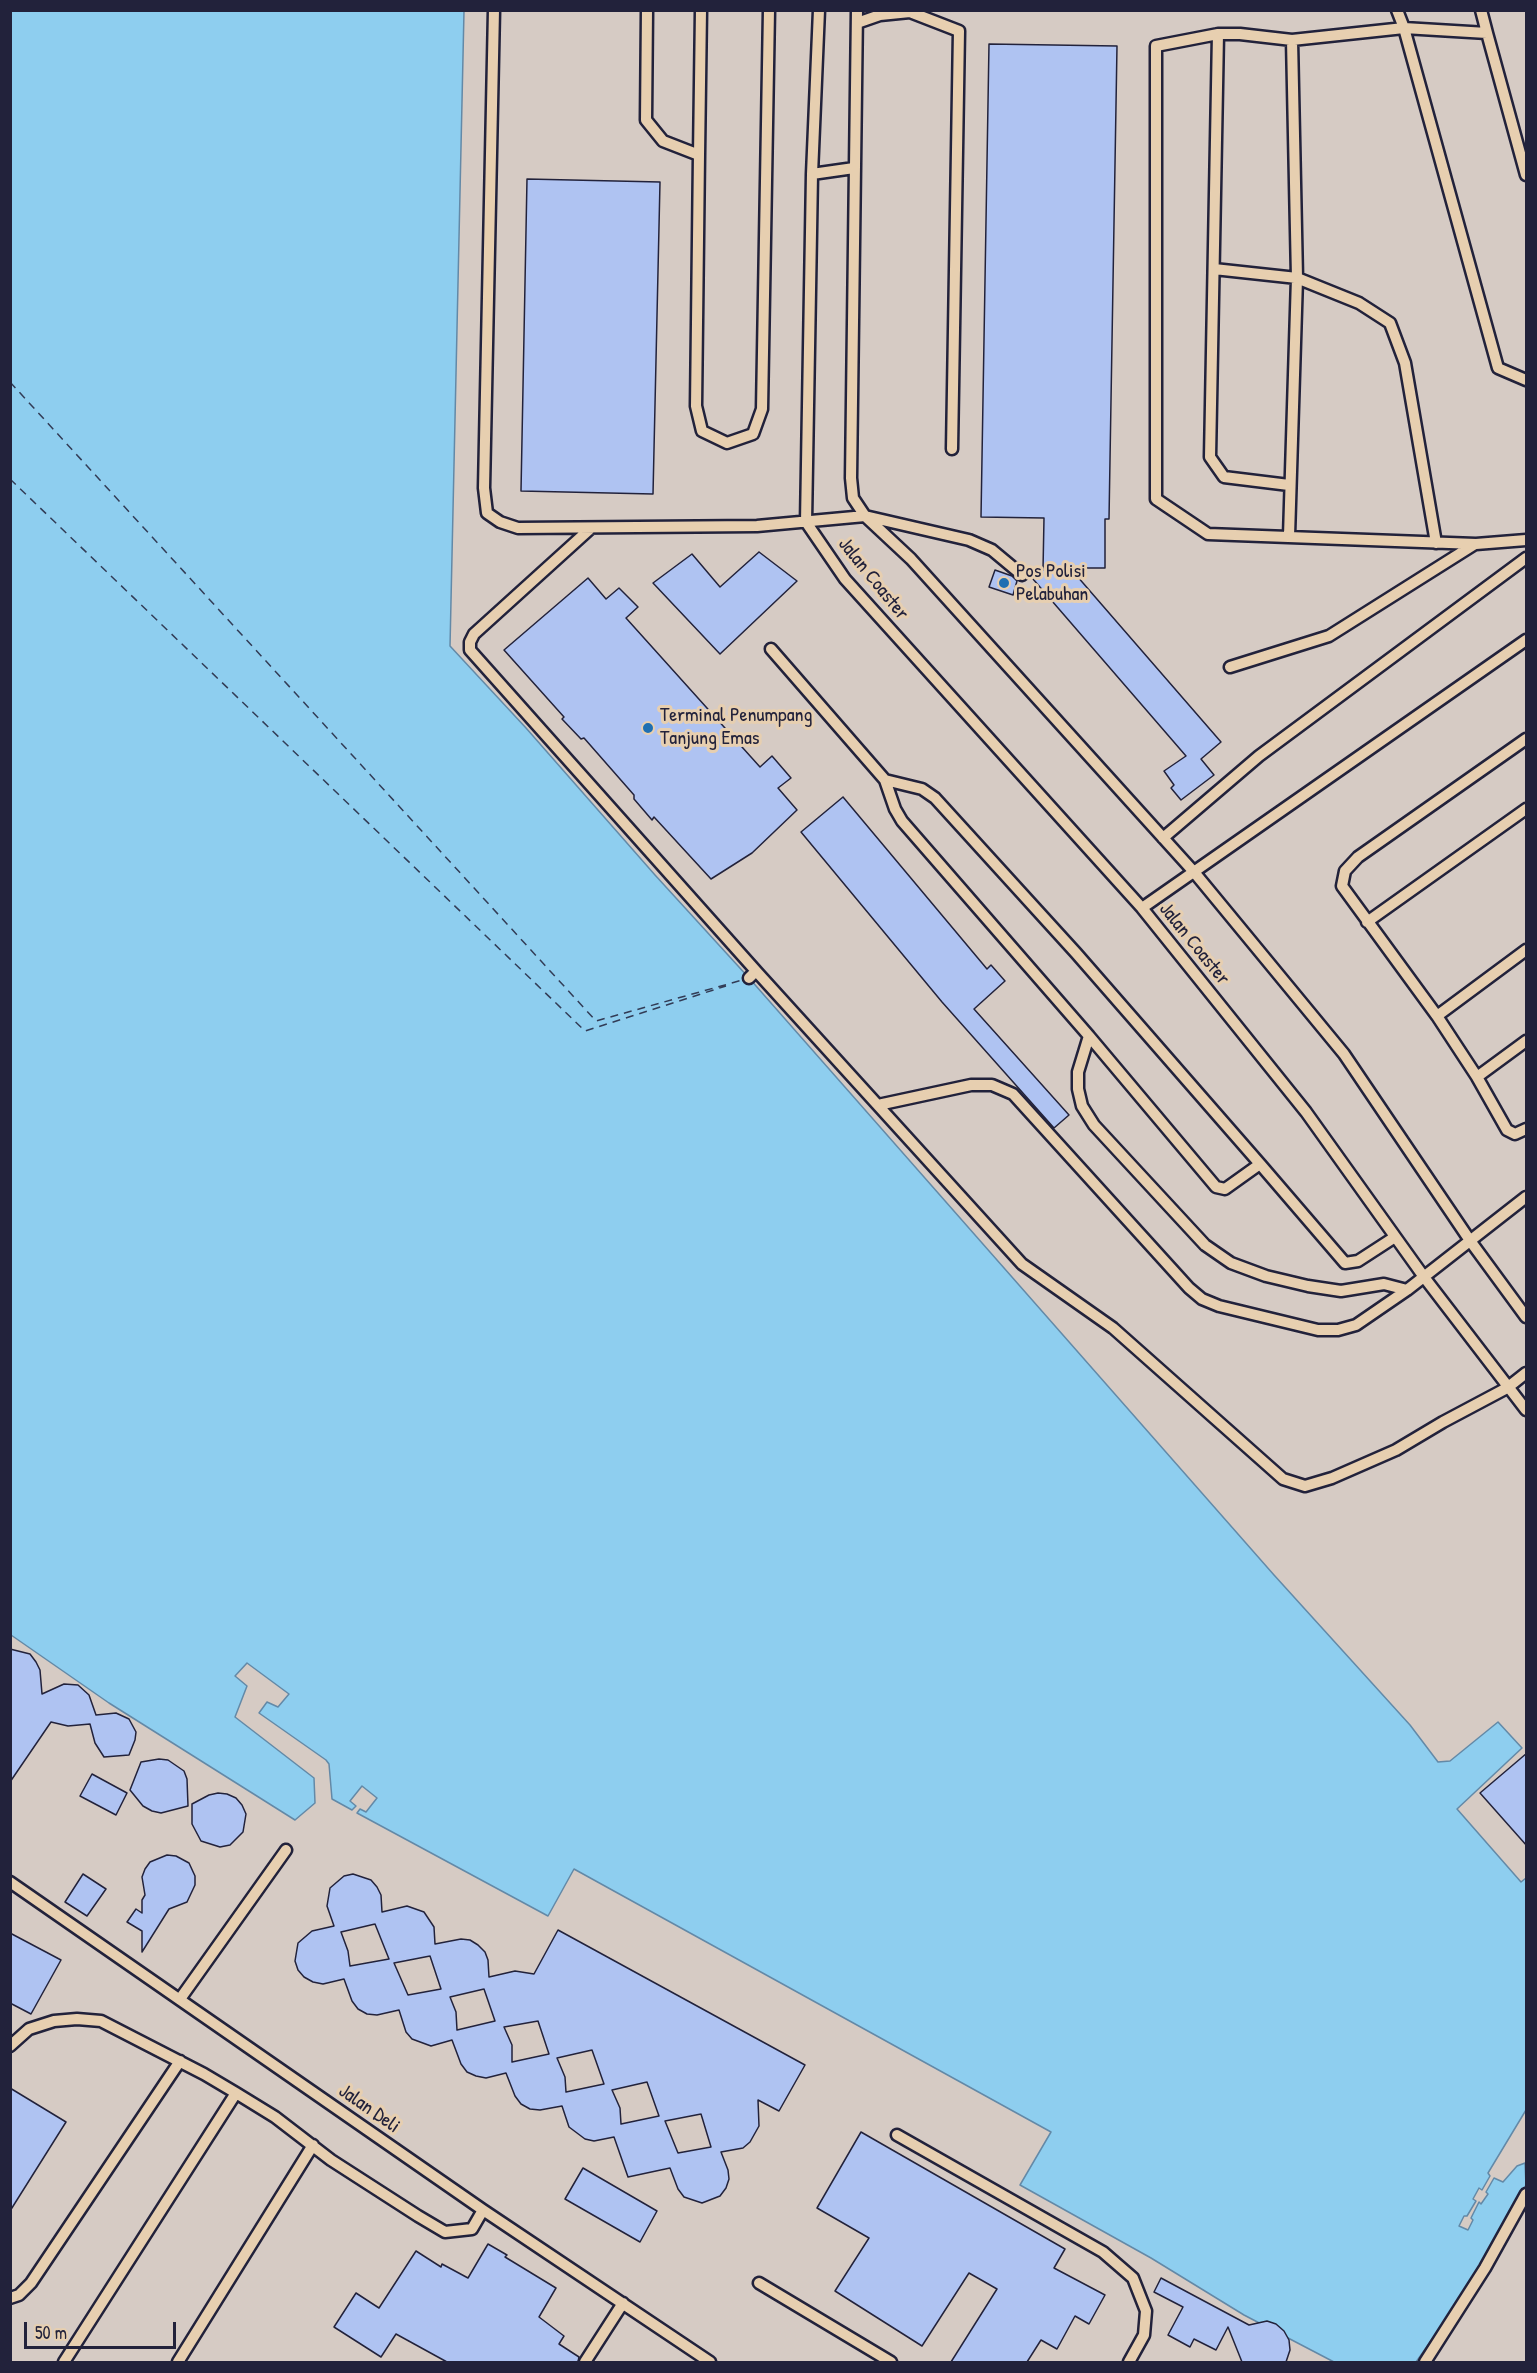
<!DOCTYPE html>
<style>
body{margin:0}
#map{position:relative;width:1537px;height:2373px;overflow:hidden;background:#e7cfb0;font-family:"Patrick Hand",sans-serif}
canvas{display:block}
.frame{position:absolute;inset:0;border:12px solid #22223b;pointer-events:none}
.scale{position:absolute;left:24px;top:2322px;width:152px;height:27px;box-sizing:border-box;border:3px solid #22223b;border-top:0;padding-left:8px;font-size:18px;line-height:21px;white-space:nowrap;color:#22223b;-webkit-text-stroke:4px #e7cfb0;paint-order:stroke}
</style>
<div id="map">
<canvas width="1537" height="2373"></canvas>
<div class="frame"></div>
<div class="scale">50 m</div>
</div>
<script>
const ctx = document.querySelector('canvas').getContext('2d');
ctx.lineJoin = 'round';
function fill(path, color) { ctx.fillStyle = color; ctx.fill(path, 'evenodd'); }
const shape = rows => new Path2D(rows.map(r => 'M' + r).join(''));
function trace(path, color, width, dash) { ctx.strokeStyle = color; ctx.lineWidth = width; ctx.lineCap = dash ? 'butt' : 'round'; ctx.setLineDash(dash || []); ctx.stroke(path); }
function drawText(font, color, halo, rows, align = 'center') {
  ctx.font = font + ' "Patrick Hand",sans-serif'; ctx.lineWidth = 6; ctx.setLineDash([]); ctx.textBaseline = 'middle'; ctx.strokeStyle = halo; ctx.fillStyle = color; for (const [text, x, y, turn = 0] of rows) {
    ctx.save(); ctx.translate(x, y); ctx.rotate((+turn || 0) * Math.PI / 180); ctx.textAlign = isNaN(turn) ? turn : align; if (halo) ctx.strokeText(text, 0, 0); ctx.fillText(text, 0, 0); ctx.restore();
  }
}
fill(shape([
 [464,11,1526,11,1526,1878,1521,1882,1457,1809,1521,1747,1498,1722,1450,1761,1438,1762,1410,1725,1274,1575,749,978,655,875,526,728,450,646],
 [10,1635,109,1703,295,1820,314,1778,235,1717,247,1686,235,1677,246,1663,290,1694,278,1708,259,1713,326,1760,350,1801,362,1786,377,1798,366,1812,548,1915,574,1869,1051,2132,1021,2184,1151,2258,1244,2315,1334,2362,11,2362],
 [1526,2110,1526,2164,1517,2166,1503,2182,1488,2194,1471,2218,1473,2219,1468,2230,1458,2226,1473,2199,1480,2188,1482,2189,1490,2176,1487,2173],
 [1526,2184,1526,2362,1416,2362,1475,2279]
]), '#d6cbc4');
const water = shape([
 [11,11,464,11,450,646,526,728,655,875,749,978,1274,1575,1410,1725,1438,1762,1450,1761,1498,1722,1522,1748,1457,1809,1521,1882,1526,1878,1526,2110,1488,2173,1490,2176,1482,2190,1479,2188,1473,2199,1476,2201,1467,2216,1464,2216,1459,2226,1468,2230,1473,2220,1471,2218,1479,2202,1481,2204,1488,2194,1486,2192,1494,2178,1503,2182,1517,2166,1525,2163,1526,2185,1475,2279,1416,2362,1334,2362,1244,2315,1151,2258,1020,2185,1051,2132,574,1869,548,1916,357,1813,360,1809,366,1812,377,1798,362,1786,350,1801,356,1806,352,1810,332,1799,329,1764,326,1760,259,1713,267,1702,278,1707,289,1694,247,1663,235,1676,247,1686,235,1717,314,1778,315,1803,295,1820,109,1703,11,1635,11,11]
]);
fill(water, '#8eceef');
trace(water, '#6389a7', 1.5);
trace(shape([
 [10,382,596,1021,746,979],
 [10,479,585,1031,726,986]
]), '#323c56', 1.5, [8, 6]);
const building = shape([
 [989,44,1117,46,1109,519,1105,519,1105,568,1070,568,1221,742,1201,759,1214,775,1181,800,1171,788,1174,785,1164,771,1186,756,1033,579,1043,570,1044,518,981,517,989,44],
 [527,179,660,182,653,494,521,491,527,179],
 [759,552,797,581,720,654,653,583,692,554,720,587,759,552],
 [995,570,1012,576,1017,581,1013,595,989,587,995,570],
 [588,578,606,599,619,588,638,607,626,618,760,767,772,756,791,778,778,788,797,810,752,853,711,879,654,817,652,820,634,799,634,795,584,738,581,739,562,719,564,717,504,650,588,578],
 [843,797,987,969,991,965,1005,981,974,1009,1069,1115,1054,1128,942,1002,801,832,843,797],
 [10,1649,30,1654,36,1662,40,1670,42,1694,64,1684,78,1685,89,1695,96,1715,116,1713,129,1719,136,1732,135,1740,129,1755,104,1757,95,1743,90,1724,68,1726,51,1722,10,1782,10,1649],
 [1527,1753,1527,1846,1480,1793,1527,1753],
 [159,1759,168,1760,184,1771,187,1779,188,1806,161,1813,152,1811,143,1806,130,1790,141,1762,159,1759],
 [92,1774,127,1793,116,1815,80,1796,92,1774],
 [218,1793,227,1794,236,1798,242,1805,246,1814,243,1832,230,1845,220,1847,201,1841,192,1824,192,1804,209,1795,218,1793],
 [167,1855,176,1856,189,1863,195,1876,195,1885,187,1902,169,1909,142,1952,142,1931,127,1922,136,1909,142,1913,142,1900,145,1895,142,1877,145,1869,150,1862,167,1855],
 [83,1874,106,1889,87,1916,65,1902,83,1874],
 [353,1874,371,1880,377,1887,381,1895,382,1912,407,1906,424,1912,434,1927,435,1944,461,1939,470,1940,478,1945,485,1952,488,1960,489,1977,515,1971,534,1974,558,1930,805,2065,779,2111,758,2100,759,2126,750,2142,743,2148,721,2152,728,2170,729,2179,726,2188,720,2196,702,2203,684,2197,678,2189,670,2168,628,2177,614,2137,594,2141,585,2139,569,2127,562,2106,540,2110,530,2109,521,2104,515,2096,506,2073,486,2078,476,2076,467,2072,461,2064,452,2040,431,2046,412,2039,406,2032,399,2010,377,2015,367,2014,358,2009,352,2001,344,1979,323,1984,313,1982,304,1977,298,1970,295,1961,298,1943,312,1931,334,1926,327,1906,330,1888,344,1876,353,1874],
 [375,1924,389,1959,350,1966,348,1951,341,1932,375,1924],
 [430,1956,441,1989,408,1995,394,1963,430,1956],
 [484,1989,495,2021,457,2030,456,2012,450,1997,484,1989],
 [538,2021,549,2054,512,2062,512,2045,504,2027,538,2021],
 [592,2050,604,2084,566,2092,565,2077,557,2058,592,2050],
 [647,2082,659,2116,621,2124,620,2108,612,2090,647,2082],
 [701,2114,711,2147,678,2153,665,2121,701,2114],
 [10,1933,61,1960,31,2014,10,2003,10,1933],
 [10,2088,66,2122,10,2211,10,2088],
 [861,2132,1065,2249,1054,2268,1105,2295,1089,2324,1075,2316,1057,2349,1041,2340,1027,2362,951,2362,997,2289,969,2273,922,2346,835,2291,869,2238,817,2208,861,2132],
 [583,2168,657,2211,640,2242,565,2199,583,2168],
 [488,2244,507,2255,505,2257,556,2288,539,2317,564,2336,559,2344,579,2357,578,2362,447,2362,396,2334,381,2357,334,2327,356,2293,379,2308,416,2251,441,2267,442,2264,468,2278,488,2244],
 [1161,2278,1249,2325,1267,2321,1276,2324,1284,2331,1289,2340,1290,2350,1286,2362,1242,2362,1228,2327,1216,2350,1194,2339,1190,2347,1168,2335,1183,2307,1154,2292,1161,2278]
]);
fill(building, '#afc3f2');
trace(building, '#22223b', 1.5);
const lane = shape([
 [494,10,484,488,487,513,500,522,518,528,757,526,865,516,969,540,992,550,1022,575],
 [647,10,646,120,663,141,699,155,696,406,702,431,727,443,753,434,762,409,769,10],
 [857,10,851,478,853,498,865,516,911,559,1194,872,1344,1054,1471,1242,1526,1317],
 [1397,10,1404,28,1498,368,1526,380],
 [1481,10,1487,33],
 [857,23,880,15,910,12,959,31,952,449],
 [1218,34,1156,46,1156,499,1208,534,1476,544,1526,540],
 [699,155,701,10],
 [812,174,854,168],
 [1214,269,1297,278,1359,303,1390,323,1405,363,1436,543],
 [1289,485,1224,477,1210,457,1218,34,1240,34,1292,40,1404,28,1487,33,1526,175],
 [806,522,845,579,1142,908,1306,1112,1424,1277,1526,1410],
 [806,522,812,174,819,10],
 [591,528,474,634,470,642,470,650,756,971,749,978],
 [1289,536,1297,278,1292,40],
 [771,649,885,780],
 [1230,667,1329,636,1475,544],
 [1526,739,1358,857,1345,871,1342,886,1437,1016,1477,1077,1507,1130,1515,1134,1526,1129],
 [1163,838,1259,756,1526,558],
 [1142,908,1526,640],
 [1367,922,1526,809],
 [756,971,1022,1264,1113,1328,1283,1479,1305,1486,1332,1478,1396,1450,1443,1422,1507,1388,1526,1373],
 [1437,1016,1526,950],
 [1089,1036,1216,1187,1225,1189,1260,1164,1076,953,935,798,922,789,885,780,895,809,902,821,1089,1036,1078,1072,1078,1089,1082,1106,1094,1125,1205,1245,1231,1263,1266,1276,1308,1286,1341,1291,1384,1284,1407,1290],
 [1477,1077,1526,1041],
 [878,1105,971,1085,992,1085,1013,1094,1189,1288,1202,1299,1219,1306,1318,1330,1338,1330,1356,1325,1407,1290,1526,1197],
 [1260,1164,1345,1263,1358,1261,1395,1237],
 [10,1882,483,2210,710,2362],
 [180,1999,286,1850],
 [10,2046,29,2029,54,2021,77,2019,101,2021,204,2074,236,2093,275,2117,331,2160,418,2216,445,2232,472,2229,483,2210],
 [897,2135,1103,2252,1133,2278,1146,2311,1144,2335,1129,2362],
 [759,2283,891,2362],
 [10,2298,19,2295,31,2283,180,2061],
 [64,2362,236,2093],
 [178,2362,313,2145],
 [585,2362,623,2303],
 [1425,2362,1485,2268,1526,2194]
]);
trace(lane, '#22223b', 15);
trace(lane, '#e7cfb0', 10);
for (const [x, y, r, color] of [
 [1004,583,6,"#1f6fb2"],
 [648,728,6,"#1f6fb2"]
]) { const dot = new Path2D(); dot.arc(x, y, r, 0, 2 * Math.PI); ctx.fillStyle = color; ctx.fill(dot); trace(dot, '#e7cfb0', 2); }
drawText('20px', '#22223b', '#e7cfb0', [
 ["Pos Polisi",1016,572],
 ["Pelabuhan",1016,595],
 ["Terminal Penumpang",660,716],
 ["Tanjung Emas",660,739]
], 'left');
drawText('20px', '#22223b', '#e7cfb0', [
 ["Jalan Coaster",873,579,51],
 ["Jalan Coaster",1194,944,51],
 ["Jalan Deli",369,2109,35]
]);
</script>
